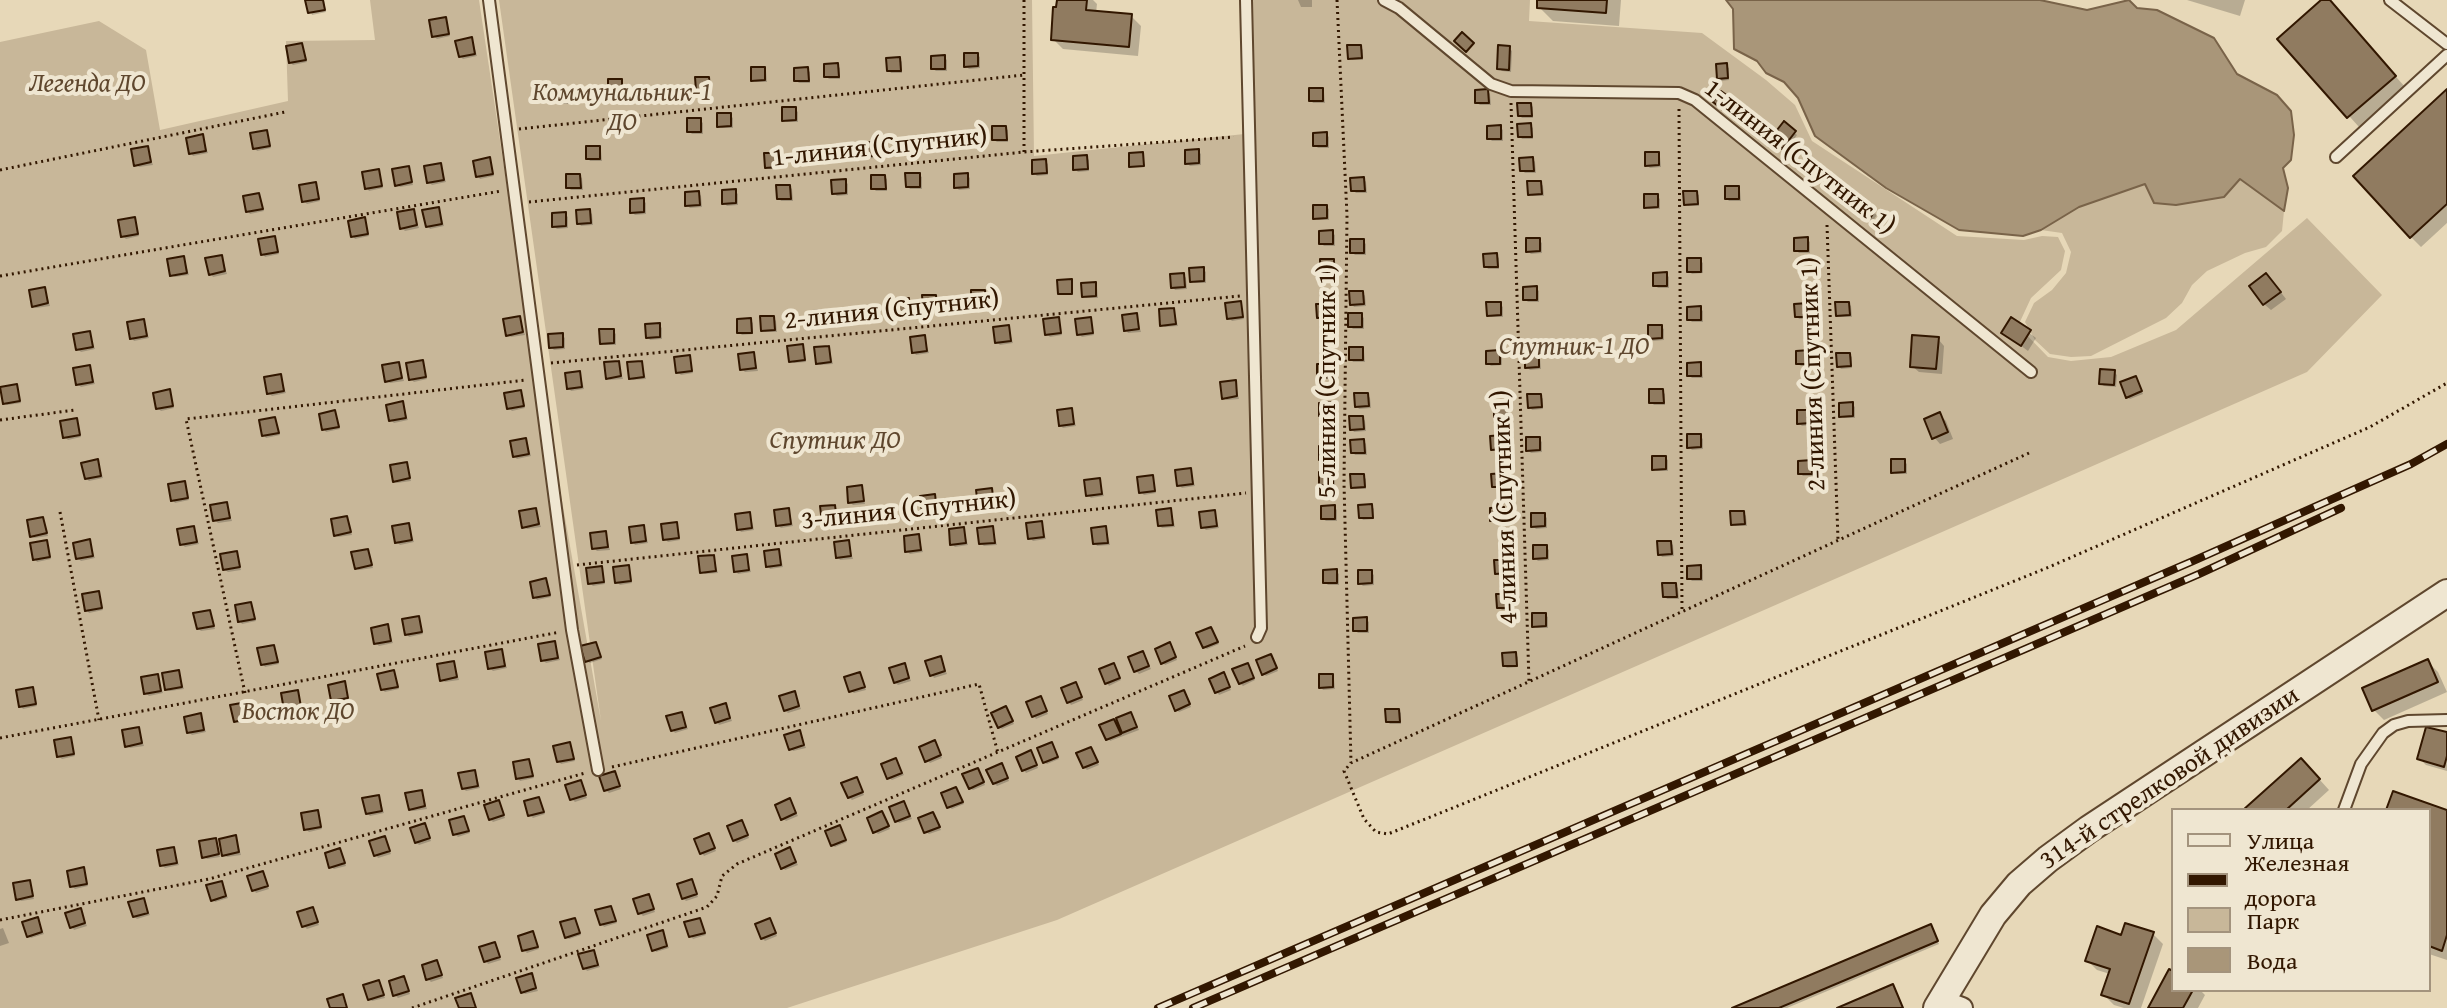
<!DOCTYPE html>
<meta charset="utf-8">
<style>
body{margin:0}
#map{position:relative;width:2447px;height:1008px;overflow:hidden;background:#e7d8b8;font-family:"Gentium Book Plus",serif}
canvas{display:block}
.legend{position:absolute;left:2171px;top:808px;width:260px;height:184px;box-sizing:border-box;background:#efe6d1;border:2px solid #a3937d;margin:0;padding:10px 14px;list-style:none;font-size:24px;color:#321700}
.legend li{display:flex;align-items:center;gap:16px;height:40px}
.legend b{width:40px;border:2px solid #a3937d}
</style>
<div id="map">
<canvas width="2447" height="1008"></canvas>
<ul class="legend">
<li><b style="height:10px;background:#efe6d1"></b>Улица</li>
<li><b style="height:10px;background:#321700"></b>Железная дорога</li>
<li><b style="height:22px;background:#c8b799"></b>Парк</li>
<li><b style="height:22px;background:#a99679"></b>Вода</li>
</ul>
</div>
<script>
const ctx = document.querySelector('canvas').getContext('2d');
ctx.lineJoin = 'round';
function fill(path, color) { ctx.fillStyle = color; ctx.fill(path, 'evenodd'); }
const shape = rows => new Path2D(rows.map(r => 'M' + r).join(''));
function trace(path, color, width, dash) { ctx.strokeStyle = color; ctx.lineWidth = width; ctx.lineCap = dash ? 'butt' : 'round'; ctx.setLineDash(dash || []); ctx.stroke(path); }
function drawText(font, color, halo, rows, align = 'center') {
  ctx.font = font + ' "Gentium Book Plus",serif'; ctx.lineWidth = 8; ctx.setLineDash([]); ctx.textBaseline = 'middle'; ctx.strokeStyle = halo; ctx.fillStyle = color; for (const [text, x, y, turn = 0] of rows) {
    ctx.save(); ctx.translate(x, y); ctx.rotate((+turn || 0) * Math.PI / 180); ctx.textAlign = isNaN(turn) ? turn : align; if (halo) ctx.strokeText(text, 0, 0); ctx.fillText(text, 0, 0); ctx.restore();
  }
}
fill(shape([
 [370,0,479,0,510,207,601,721,499,0,1032,0,1034,156,1254,133,1253,0,1530,0,1529,21,1702,33,1766,80,1795,105,1812,141,1957,236,2024,240,2042,236,2058,237,2065,251,2061,270,2031,298,2018,326,2048,357,2071,361,2111,357,2176,330,2307,218,2382,295,2307,372,1057,920,787,1008,0,1008,0,42,99,21,146,50,160,130,288,101,286,41,375,40],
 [2240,179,2284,211,2282,231,2266,247,2245,253,2207,271,2192,285,2182,303,2166,318,2091,356,2071,357,2050,354,2035,340,2025,322,2034,303,2052,290,2066,273,2071,252,2062,233,2041,230,2079,207,2145,184]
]), '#c8b799');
const water = shape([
 [1726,0,2040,0,2087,10,2129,0,2137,8,2157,10,2214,38,2237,74,2277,95,2291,111,2294,135,2291,160,2283,168,2288,188,2284,211,2240,179,2224,197,2176,205,2154,203,2145,184,2079,207,2041,230,2023,236,1959,230,1886,188,1815,136,1798,98,1784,82,1766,73,1757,61,1734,49,1733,9,1726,0]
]);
fill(water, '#a99679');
trace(water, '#796349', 2);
fill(shape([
 [307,0,324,0,326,12,312,15],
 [1059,0,1093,0,1097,4,1096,13,1131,16,1141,26,1138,56,1063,49,1053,39],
 [1298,0,1312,0,1312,7,1301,7],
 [1539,0,1621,0,1619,26,1553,21,1539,7],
 [2187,0,2245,0,2240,16],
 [2324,0,2336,9,2405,87,2359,127,2280,39],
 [445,19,450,36,437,39,434,36],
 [472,39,477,56,463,59,460,56],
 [302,45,307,62,293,65,290,62],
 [1361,47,1363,50,1363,60,1352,60,1350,58],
 [1509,48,1512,51,1511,72,1502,71,1499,68],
 [977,55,980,57,980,68,969,69,966,66],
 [944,57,947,60,947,71,936,71,933,69],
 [900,59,902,62,902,73,891,73,889,70],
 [837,65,840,68,840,79,829,79,826,76],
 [1726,66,1729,68,1729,80,1721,81,1719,78],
 [764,69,766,71,767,82,756,82,753,80],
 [807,69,810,72,810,83,799,83,796,80],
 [708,79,711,82,711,92,700,93,698,90],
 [621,81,623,84,624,94,612,95,610,92],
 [566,90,568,93,569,104,558,104,555,101],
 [1322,90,1324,92,1325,103,1313,103,1311,100],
 [1488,91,1490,94,1491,105,1480,105,1477,103],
 [2447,92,2447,223,2421,247,2411,237],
 [1722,94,1733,103,1727,111,1716,102],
 [1531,105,1533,107,1533,118,1522,118,1520,116],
 [795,109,798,112,798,122,787,122,784,120],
 [730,115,733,118,733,128,722,128,719,126],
 [700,120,703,123,703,134,692,134,689,131],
 [1784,124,1797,135,1786,150,1773,139],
 [1531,126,1533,128,1533,139,1522,139,1520,136],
 [1500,127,1503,130,1503,141,1492,141,1489,138],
 [1005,128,1008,130,1008,142,997,142,994,140],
 [266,132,271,148,257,151,255,148],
 [1326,134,1329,137,1329,148,1318,148,1315,145],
 [202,137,208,153,193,156,191,153],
 [872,144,875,147,875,158,864,159,861,156],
 [147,148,153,165,139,167,136,165],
 [599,148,601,150,602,161,590,161,588,158],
 [1198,151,1201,154,1201,165,1190,166,1187,163],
 [1658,154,1660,157,1661,167,1650,168,1647,165],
 [778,155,780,158,781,169,769,169,767,167],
 [1086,157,1089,160,1089,171,1078,172,1075,169],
 [1533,159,1535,162,1536,173,1525,173,1522,170],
 [489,160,494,176,480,179,478,176],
 [1045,161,1048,164,1048,175,1037,176,1034,173],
 [440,165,446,182,432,185,429,182],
 [408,168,413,185,400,187,397,185],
 [378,171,383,188,369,191,367,188],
 [919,175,922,177,922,189,910,189,908,186],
 [967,175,970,178,970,189,959,190,956,187],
 [579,176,582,178,583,190,571,190,568,187],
 [884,177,887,179,887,191,876,191,873,188],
 [1364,179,1366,182,1367,193,1356,193,1353,190],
 [845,181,848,184,848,195,837,196,834,193],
 [1541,183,1543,186,1544,196,1532,196,1530,194],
 [315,184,320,201,307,204,304,201],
 [790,187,792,189,793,201,781,201,779,198],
 [1738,188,1740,190,1741,201,1729,201,1727,199],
 [735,191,738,194,738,205,727,206,724,203],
 [699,193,701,196,702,207,690,208,687,205],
 [1696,193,1699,195,1699,206,1688,206,1686,204],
 [259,195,264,211,250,214,248,211],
 [1657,196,1660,199,1660,209,1649,209,1646,207],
 [643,200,646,203,646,214,635,215,632,212],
 [1860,203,1877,215,1872,222,1857,212],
 [1326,207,1329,209,1329,220,1318,220,1315,218],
 [439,209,444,226,430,229,428,226],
 [413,211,419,228,405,231,402,228],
 [589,211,592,214,593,225,581,226,579,223],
 [565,214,568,217,568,228,557,229,554,226],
 [134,219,139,236,126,239,123,236],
 [364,220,369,236,355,239,353,236],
 [1332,233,1335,235,1335,246,1324,246,1321,243],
 [274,238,279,254,265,257,263,254],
 [1807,239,1810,242,1810,253,1799,253,1796,250],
 [1539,240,1542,243,1542,253,1531,254,1528,251],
 [1363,241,1366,244,1366,255,1355,255,1352,252],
 [1496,255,1499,258,1499,269,1488,269,1486,266],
 [222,257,227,274,213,277,211,274],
 [184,258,189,275,175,277,172,275],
 [1700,260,1703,263,1703,273,1692,274,1689,271],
 [1333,261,1336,263,1336,274,1325,274,1322,271],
 [1203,269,1206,272,1206,283,1195,283,1192,281],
 [1666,274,1669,277,1669,288,1658,288,1655,285],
 [1184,275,1186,278,1187,289,1175,290,1173,287],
 [2273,282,2286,299,2271,310,2264,304],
 [1095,284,1097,287,1098,298,1086,298,1084,296],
 [1536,288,1539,291,1539,302,1528,302,1525,299],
 [45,289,50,306,36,308,33,306],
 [984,292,987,295,987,306,976,306,973,304],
 [1363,293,1365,296,1366,306,1354,307,1352,304],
 [935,297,938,299,938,310,927,311,925,308],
 [909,300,911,303,912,314,900,315,898,312],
 [1240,303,1244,319,1232,321,1229,318],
 [1500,304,1503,307,1503,317,1491,317,1489,315],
 [1849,304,1851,306,1852,317,1840,317,1838,315],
 [1808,305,1810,308,1811,319,1799,319,1797,316],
 [1330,306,1332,309,1333,319,1322,320,1319,317],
 [1700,308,1703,311,1703,322,1692,322,1689,319],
 [1173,310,1178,326,1165,327,1162,325],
 [825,312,828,315,829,326,817,327,814,324],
 [1136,315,1141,332,1128,333,1126,330],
 [1361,315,1364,318,1364,329,1353,329,1350,326],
 [519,318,525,335,511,337,508,335],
 [774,318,776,321,777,332,765,332,763,330],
 [1058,319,1062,335,1050,337,1047,334],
 [1090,319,1094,335,1082,337,1079,334],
 [750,320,753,323,753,334,742,335,739,332],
 [2012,320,2036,338,2028,351,2004,333],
 [143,321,149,338,134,341,132,338],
 [659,325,662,328,662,339,650,340,648,337],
 [1008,327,1013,343,1000,345,997,342],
 [1661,327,1664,329,1664,340,1653,341,1650,338],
 [613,331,616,334,616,345,605,345,602,343],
 [89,333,95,349,81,352,78,349],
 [562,335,565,338,565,349,554,350,551,347],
 [924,337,929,353,916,355,914,352],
 [1938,339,1944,346,1942,374,1919,372,1912,366],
 [802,346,806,362,794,363,791,361],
 [829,348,833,364,820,365,818,363],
 [1362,349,1364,351,1365,362,1353,362,1351,359],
 [1499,352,1502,355,1502,365,1491,366,1488,363],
 [1809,352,1812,355,1812,366,1801,366,1798,364],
 [753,354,758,371,745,372,742,369],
 [1850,355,1852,357,1852,368,1841,369,1839,366],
 [1538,356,1540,358,1541,369,1530,370,1527,367],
 [689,357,693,373,681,375,678,372],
 [422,362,427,379,414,382,411,379],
 [618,363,623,379,610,380,608,378],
 [641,363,646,379,633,380,630,378],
 [398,364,404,381,390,383,387,381],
 [1700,364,1702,367,1703,378,1692,378,1689,375],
 [1330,366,1333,368,1333,379,1322,379,1319,377],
 [89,367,95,384,81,387,78,384],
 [2114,372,2117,375,2116,387,2104,386,2101,384],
 [580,373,584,389,571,391,569,388],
 [280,376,286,393,272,396,269,393],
 [2136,378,2143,394,2130,399,2127,397],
 [1235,383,1239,399,1227,400,1224,398],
 [16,386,21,403,7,405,5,403],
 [1662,391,1665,394,1665,405,1654,405,1651,402],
 [169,392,174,408,161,411,158,408],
 [520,392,525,408,512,411,509,408],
 [1368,395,1370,398,1371,408,1359,409,1357,406],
 [1541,396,1543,399,1543,409,1532,410,1530,407],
 [402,404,408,420,394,423,391,420],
 [1332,404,1335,407,1335,418,1324,418,1321,415],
 [1852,404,1855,407,1855,418,1844,418,1841,416],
 [1507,405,1510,408,1510,419,1499,419,1496,416],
 [1071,410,1076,426,1063,428,1060,425],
 [1810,412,1813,415,1813,425,1802,426,1799,423],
 [335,413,340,429,326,432,324,429],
 [1940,415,1946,421,1953,439,1940,444,1934,437],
 [1363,418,1365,421,1366,431,1354,432,1352,429],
 [275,419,280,435,266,438,264,435],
 [76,420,81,437,68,440,65,437],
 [1700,436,1703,439,1703,449,1692,450,1689,447],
 [1504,438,1506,440,1507,451,1495,451,1493,449],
 [1539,439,1542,442,1542,452,1531,453,1528,450],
 [526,440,531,456,517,459,514,456],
 [1364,441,1366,444,1367,455,1355,455,1353,452],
 [1332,447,1334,450,1335,461,1324,461,1321,459],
 [1665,458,1668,460,1668,471,1657,471,1654,469],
 [98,461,103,478,89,481,86,478],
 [1904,461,1907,464,1907,474,1896,474,1893,472],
 [1811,462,1814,465,1814,476,1803,476,1800,473],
 [406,464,411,481,397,483,395,481],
 [1190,470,1195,486,1182,488,1179,485],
 [1332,474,1335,476,1335,487,1324,487,1321,485],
 [1505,475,1507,478,1508,489,1497,489,1494,486],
 [1363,476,1366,479,1366,489,1355,489,1353,487],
 [1152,477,1156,493,1144,495,1141,492],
 [1099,480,1104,496,1091,498,1088,495],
 [184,483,189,500,175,503,173,500],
 [861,487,865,504,853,505,850,502],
 [991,491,996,507,983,508,980,506],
 [935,496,939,513,926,514,924,511],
 [226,504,232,521,218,523,215,520],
 [1372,506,1374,509,1374,519,1363,520,1361,517],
 [835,507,839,523,826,524,824,522],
 [1334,507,1337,510,1337,521,1326,521,1323,519],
 [1503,509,1506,512,1506,523,1495,523,1492,520],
 [535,510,541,527,527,529,524,527],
 [789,510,793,526,781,528,778,525],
 [1171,510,1175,527,1162,528,1160,526],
 [1214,512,1219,528,1206,530,1203,527],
 [1744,513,1746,516,1747,526,1735,526,1733,524],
 [750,514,754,530,741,532,739,529],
 [1544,515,1547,518,1547,528,1536,529,1533,526],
 [347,518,352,535,338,537,336,535],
 [43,519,48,536,34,538,32,536],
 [1041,523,1046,539,1033,541,1030,538],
 [676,524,680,540,668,542,665,539],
 [408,525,414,542,400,545,397,542],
 [644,527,648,543,635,545,633,542],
 [193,528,199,544,185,547,182,544],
 [992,528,997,545,984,546,981,544],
 [1106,528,1110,545,1097,546,1095,543],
 [963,529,968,545,955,547,952,544],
 [605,533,610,550,597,551,594,548],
 [918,536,923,552,910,554,907,551],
 [46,542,51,559,37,562,35,559],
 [89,542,95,558,81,561,78,558],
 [848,542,853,559,840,560,838,557],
 [1671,543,1673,545,1674,556,1662,557,1660,554],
 [1546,547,1549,550,1549,560,1538,561,1535,558],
 [368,551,373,568,359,570,356,568],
 [779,551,783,567,770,569,768,566],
 [236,553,241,570,228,572,225,570],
 [746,556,751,572,738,574,736,571],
 [713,557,718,573,705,574,702,572],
 [1507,562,1510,564,1511,575,1499,576,1497,573],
 [628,567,632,583,620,585,617,582],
 [1700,567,1703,570,1703,581,1692,581,1689,578],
 [601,568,605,584,593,586,590,583],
 [1336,571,1339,574,1339,585,1328,585,1325,582],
 [1371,572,1374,575,1374,585,1363,586,1360,583],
 [546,581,551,597,537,600,535,597],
 [1675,585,1678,588,1679,599,1667,599,1665,596],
 [98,593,103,610,89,613,87,610],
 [1510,596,1513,599,1513,610,1502,610,1499,607],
 [251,604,256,621,242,624,240,621],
 [210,612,215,629,201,631,198,628],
 [1545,615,1548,617,1548,628,1537,628,1534,626],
 [418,618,423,634,409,637,407,634],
 [1366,619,1369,622,1369,633,1358,633,1355,630],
 [387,627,393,643,379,646,376,643],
 [1211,629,1219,644,1207,649,1204,647],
 [554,643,560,660,546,663,543,660],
 [596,644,602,659,590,663,587,661],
 [274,647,279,664,265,667,263,664],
 [1172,647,1177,660,1165,665,1163,662],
 [501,651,507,668,493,671,490,668],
 [1143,653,1151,669,1139,674,1136,671],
 [1515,654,1518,657,1518,667,1507,668,1504,665],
 [1271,656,1278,671,1266,676,1264,674],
 [940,658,947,674,934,678,932,675],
 [2428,662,2438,672,2447,692,2384,720,2373,709],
 [454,663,459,680,445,682,442,680],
 [904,665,911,681,898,685,895,682],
 [1116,668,1121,680,1109,686,1107,683],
 [1250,668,1255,680,1243,686,1240,683],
 [178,672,184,689,170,691,167,689],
 [394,673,399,689,385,692,382,689],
 [859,674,866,690,854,693,851,691],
 [1224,675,1231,690,1219,695,1217,692],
 [157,676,163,693,149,696,146,693],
 [1332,676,1334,679,1335,689,1323,690,1321,687],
 [344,684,349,700,335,703,333,700],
 [1076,684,1083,700,1071,705,1069,702],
 [32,689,37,706,23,709,21,706],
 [297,692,302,709,289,711,286,709],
 [1183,692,1191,707,1179,712,1177,710],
 [794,693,801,709,788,713,785,710],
 [1040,699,1048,714,1036,719,1034,716],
 [247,704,252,721,238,723,236,721],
 [725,705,732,721,719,725,717,722],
 [1006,709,1014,724,1002,729,999,726],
 [1399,711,1401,713,1401,724,1390,724,1388,722],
 [681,714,688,729,675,733,673,730],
 [1131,714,1139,730,1110,741,1102,726],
 [200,715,206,732,192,735,189,732],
 [138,729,144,746,130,748,127,746],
 [799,732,806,748,793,751,791,749],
 [2447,734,2447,771,2426,765,2419,758],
 [70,739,75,756,62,759,59,756],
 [570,745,575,761,561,764,559,761],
 [937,745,942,758,930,763,927,760],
 [1054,747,1059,759,1047,764,1044,762],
 [1091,749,1099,765,1087,770,1084,767],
 [1033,755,1038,768,1026,773,1024,770],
 [896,760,904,775,892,780,889,778],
 [529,761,534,778,520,781,518,778],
 [1004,768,1009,781,997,786,994,783],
 [2311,770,2329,790,2307,810,2246,810],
 [475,772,480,788,466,791,463,788],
 [614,773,621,789,609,793,606,790],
 [980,773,985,785,973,790,970,788],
 [580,782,587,798,575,802,572,799],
 [859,782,864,795,852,800,849,797],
 [956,789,964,804,952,809,949,807],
 [422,792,427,809,413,811,410,809],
 [2394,794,2447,812,2447,960,2429,954,2429,810,2388,810],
 [379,797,384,813,370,816,367,813],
 [539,799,545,814,533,818,530,815],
 [790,801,798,816,786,821,783,818],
 [499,802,505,818,493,822,490,819],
 [904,803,912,819,899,823,897,821],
 [317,812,322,829,309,832,306,829],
 [882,814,890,829,878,834,875,831],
 [933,814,941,830,929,834,926,832],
 [464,818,470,833,458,837,455,834],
 [744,825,749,838,737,843,734,840],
 [425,826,431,841,419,845,416,842],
 [842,830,847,842,835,847,832,845],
 [709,835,716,851,704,856,702,853],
 [236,838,241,855,227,857,224,855],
 [384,838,391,854,378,858,376,855],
 [215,840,220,857,207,859,204,857],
 [173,849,179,865,165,868,162,865],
 [340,850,346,866,334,869,331,867],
 [790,850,798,865,785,870,783,867],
 [83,870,88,886,75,889,72,886],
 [262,874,269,889,256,893,254,890],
 [692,881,698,897,686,901,683,898],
 [29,882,34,899,21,901,18,899],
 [221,883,228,898,215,902,213,900],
 [649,897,655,912,643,916,640,913],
 [143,900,150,915,137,919,134,916],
 [610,908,617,923,604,927,602,924],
 [80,910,87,926,74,930,72,927],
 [312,910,319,925,307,929,304,926],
 [37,919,44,934,31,938,28,936],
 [575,920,581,935,569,939,566,937],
 [699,920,706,935,693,939,691,936],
 [772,923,777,936,765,941,762,938],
 [1930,926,1939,944,1787,1008,1737,1008],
 [3,928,9,943,0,946,0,929],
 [662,933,669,948,656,952,654,949],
 [533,934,539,949,527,953,524,950],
 [2153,934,2163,944,2141,1008,2124,1008,2114,1005,2103,994,2110,974,2097,970,2087,960,2123,937],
 [494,944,501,960,488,964,486,961],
 [593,952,600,967,587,971,585,968],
 [437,962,443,978,431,982,428,979],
 [2173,973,2173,990,2200,990,2205,995,2198,1008,2150,1008],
 [531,975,538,991,525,994,522,992],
 [403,978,410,994,398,998,395,995],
 [378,982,385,998,372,1001,370,999]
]), '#0003');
const building = shape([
 [305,0,323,0,325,10,308,13,305,0],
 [1057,0,1087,0,1086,10,1132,14,1129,47,1051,40,1053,7,1056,7,1057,0],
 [1537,0,1607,0,1606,13,1537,8,1537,0],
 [2321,0,2330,0,2396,76,2347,118,2277,39,2321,0],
 [446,17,449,34,432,37,429,20,446,17],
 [1462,32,1474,43,1466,52,1454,41,1462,32],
 [472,37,475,54,459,57,455,41,472,37],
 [302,43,306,60,289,63,286,46,302,43],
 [1347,45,1361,45,1362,58,1348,59,1347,45],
 [1498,45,1510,46,1509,70,1497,69,1498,45],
 [964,53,978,53,978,66,964,67,964,53],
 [945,55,945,69,931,69,931,56,945,55],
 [900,57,901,71,887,71,886,58,900,57],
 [838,63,839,77,824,77,824,64,838,63],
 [1727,63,1728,78,1717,79,1716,64,1727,63],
 [751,67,765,67,765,80,751,81,751,67],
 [808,67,809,81,794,81,794,68,808,67],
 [695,77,709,77,710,90,696,91,695,77],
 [608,79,622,79,622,92,608,93,608,79],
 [553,88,567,88,567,102,553,102,553,88],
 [1309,88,1323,88,1323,101,1309,101,1309,88],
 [1488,89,1489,103,1475,103,1475,90,1488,89],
 [2447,89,2447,204,2410,238,2353,176,2447,89],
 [1721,91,1732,99,1723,110,1713,102,1721,91],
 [1517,103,1531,103,1532,116,1518,116,1517,103],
 [782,107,796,107,796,120,782,121,782,107],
 [717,113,731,113,731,126,717,127,717,113],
 [687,118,701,118,701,132,687,132,687,118],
 [1784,121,1796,131,1782,149,1770,139,1784,121],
 [1531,123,1532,137,1518,137,1517,124,1531,123],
 [1501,125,1501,139,1487,139,1487,126,1501,125],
 [992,126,1006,126,1007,140,992,140,992,126],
 [267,130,270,146,253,149,250,133,267,130],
 [1327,132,1327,146,1313,146,1313,133,1327,132],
 [203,134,206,151,189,154,186,138,203,134],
 [873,142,873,156,859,157,858,143,873,142],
 [148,146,151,162,134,166,131,149,148,146],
 [586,146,600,146,600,159,586,159,586,146],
 [1199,149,1199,163,1185,164,1185,150,1199,149],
 [1143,152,1144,166,1129,167,1129,153,1143,152],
 [1645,152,1659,152,1659,165,1645,166,1645,152],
 [764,153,779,153,779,167,765,168,764,153],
 [1087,155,1088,169,1073,170,1073,156,1087,155],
 [490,157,493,174,476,177,473,161,490,157],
 [1533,157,1534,171,1520,171,1519,158,1533,157],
 [1046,159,1047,173,1032,174,1032,160,1046,159],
 [441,163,444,180,427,183,424,166,441,163],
 [409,166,412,182,395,186,392,169,409,166],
 [379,169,382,186,365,189,362,172,379,169],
 [905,173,920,173,920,187,906,187,905,173],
 [968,173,968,187,954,188,954,174,968,173],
 [566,174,580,174,581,188,566,188,566,174],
 [871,175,885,175,886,189,871,189,871,175],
 [1364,177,1365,191,1351,191,1350,178,1364,177],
 [846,179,846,193,832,194,831,180,846,179],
 [1527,181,1541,181,1542,194,1528,195,1527,181],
 [316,182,319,199,302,202,299,185,316,182],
 [776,185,790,185,791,199,777,199,776,185],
 [1725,186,1739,186,1739,199,1725,199,1725,186],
 [736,189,736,203,722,204,722,190,736,189],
 [699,191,700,205,685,206,685,192,699,191],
 [1683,191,1697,191,1698,204,1684,205,1683,191],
 [259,193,263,209,246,212,243,196,259,193],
 [1644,194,1658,194,1658,207,1644,208,1644,194],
 [644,198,644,212,630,213,630,199,644,198],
 [1859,200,1875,211,1868,221,1852,210,1859,200],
 [1313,205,1327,205,1327,218,1313,219,1313,205],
 [439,207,442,224,426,227,422,210,439,207],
 [414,209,417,225,400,229,397,212,414,209],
 [590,209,591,223,577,224,576,210,590,209],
 [566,212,566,226,552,227,552,213,566,212],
 [135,217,138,234,121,237,118,220,135,217],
 [365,217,368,234,351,237,348,221,365,217],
 [1333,230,1333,244,1319,244,1319,231,1333,230],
 [275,236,278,252,261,255,258,239,275,236],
 [1808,237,1808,251,1794,251,1794,238,1808,237],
 [1526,238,1540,238,1540,251,1526,252,1526,238],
 [1350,239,1364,239,1364,253,1350,253,1350,239],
 [1497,253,1498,267,1484,267,1483,254,1497,253],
 [222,255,225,271,209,275,205,258,222,255],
 [184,256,187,273,170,276,167,259,184,256],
 [1687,258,1701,258,1701,272,1687,272,1687,258],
 [1320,259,1334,259,1334,272,1320,272,1320,259],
 [1204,267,1204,281,1190,282,1189,268,1204,267],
 [1667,272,1667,286,1653,286,1653,273,1667,272],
 [1184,273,1185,287,1171,288,1170,274,1184,273],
 [2266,273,2281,292,2263,305,2249,286,2266,273],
 [1072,279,1072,294,1058,294,1057,280,1072,279],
 [1096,282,1096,296,1082,297,1081,283,1096,282],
 [1537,286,1537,300,1523,300,1523,287,1537,286],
 [45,287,48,303,32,307,29,290,45,287],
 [971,290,985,290,986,304,971,305,971,290],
 [1349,291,1363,291,1364,304,1350,305,1349,291],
 [922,295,936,295,937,308,923,309,922,295],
 [909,298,910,312,896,313,895,299,909,298],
 [1241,301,1243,317,1227,319,1225,303,1241,301],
 [1486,302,1501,302,1501,315,1487,316,1486,302],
 [1835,302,1849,302,1850,315,1836,316,1835,302],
 [1808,303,1809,317,1795,317,1794,304,1808,303],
 [1316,304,1330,304,1331,317,1317,318,1316,304],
 [1701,306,1701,320,1687,320,1687,307,1701,306],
 [1174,308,1176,324,1160,326,1159,309,1174,308],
 [826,310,827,324,813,325,812,311,826,310],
 [1137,313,1139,329,1124,331,1122,315,1137,313],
 [1348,313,1362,313,1362,327,1348,327,1348,313],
 [520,316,523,332,506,336,503,319,520,316],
 [760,316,774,316,775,330,761,331,760,316],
 [1059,317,1061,333,1045,335,1043,319,1059,317],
 [1091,317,1093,333,1077,335,1075,319,1091,317],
 [2011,317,2031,330,2021,346,2001,333,2011,317],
 [751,318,752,333,737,333,737,319,751,318],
 [144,319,147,336,130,339,127,322,144,319],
 [660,323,660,337,646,338,645,324,660,323],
 [1009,325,1011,341,995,343,993,327,1009,325],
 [1648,325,1662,325,1662,338,1648,339,1648,325],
 [599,329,614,329,614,343,600,344,599,329],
 [90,331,93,347,76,350,73,334,90,331],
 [563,333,563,347,549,348,548,334,563,333],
 [925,335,927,351,912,353,910,337,925,335],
 [1912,335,1939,337,1936,369,1910,367,1912,335],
 [803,344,805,360,789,362,787,346,803,344],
 [829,346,831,362,816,364,814,347,829,346],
 [1349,347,1363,347,1363,360,1349,360,1349,347],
 [1500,350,1500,364,1486,364,1486,351,1500,350],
 [1810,350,1810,364,1796,364,1796,351,1810,350],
 [754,352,756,368,740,370,738,354,754,352],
 [1836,353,1850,353,1851,366,1837,367,1836,353],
 [1525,354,1539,354,1539,367,1525,368,1525,354],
 [690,355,692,371,676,373,674,357,690,355],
 [423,360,426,377,409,380,406,363,423,360],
 [619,361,621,376,606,379,604,362,619,361],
 [642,361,644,377,629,379,627,362,642,361],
 [399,362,402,378,385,382,382,365,399,362],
 [1701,362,1701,376,1687,376,1687,363,1701,362],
 [1317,364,1331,364,1331,377,1317,378,1317,364],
 [90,365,93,382,76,385,73,368,90,365],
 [2100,369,2115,370,2114,385,2099,384,2100,369],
 [580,371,582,387,567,389,565,373,580,371],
 [281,374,284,391,267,394,264,377,281,374],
 [2136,376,2142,391,2126,398,2120,382,2136,376],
 [1236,380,1237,396,1222,399,1220,382,1236,380],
 [17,384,20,401,3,404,0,387,17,384],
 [170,389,173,406,156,409,153,393,170,389],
 [1649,389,1663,389,1664,403,1649,403,1649,389],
 [521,390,524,406,507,409,504,393,521,390],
 [1354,393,1368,393,1369,406,1355,407,1354,393],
 [1527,394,1541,394,1542,407,1528,408,1527,394],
 [403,401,406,418,389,421,386,405,403,401],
 [1333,402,1333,416,1319,416,1319,403,1333,402],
 [1853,402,1853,416,1839,417,1839,403,1853,402],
 [1494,403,1508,403,1508,417,1494,417,1494,403],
 [1072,408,1074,424,1059,426,1057,410,1072,408],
 [335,410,339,427,322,430,319,414,335,410],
 [1797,410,1811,410,1811,423,1797,424,1797,410],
 [1940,412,1948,432,1932,439,1924,419,1940,412],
 [1349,416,1363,416,1364,429,1350,430,1349,416],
 [275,417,279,433,262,436,259,420,275,417],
 [77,418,80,435,63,438,60,421,77,418],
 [1687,434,1701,434,1701,447,1687,448,1687,434],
 [1504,435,1505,449,1491,450,1490,436,1504,435],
 [1526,437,1540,437,1540,450,1526,451,1526,437],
 [526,438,529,454,513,457,510,441,526,438],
 [1364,439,1365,453,1351,453,1350,440,1364,439],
 [1333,445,1333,459,1319,460,1319,446,1333,445],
 [1652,456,1666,456,1666,469,1652,470,1652,456],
 [98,459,101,476,85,479,81,463,98,459],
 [1891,459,1905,459,1905,472,1891,473,1891,459],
 [1812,460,1812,474,1798,474,1798,461,1812,460],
 [407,462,410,478,393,482,390,465,407,462],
 [1191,468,1193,484,1177,486,1175,470,1191,468],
 [1319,472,1333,472,1333,485,1319,485,1319,472],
 [1505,473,1506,487,1492,487,1491,474,1505,473],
 [1350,474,1364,474,1365,487,1351,488,1350,474],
 [1153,475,1155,491,1139,493,1137,477,1153,475],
 [1100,478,1102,494,1086,496,1084,480,1100,478],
 [185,481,188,498,171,501,168,484,185,481],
 [862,485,864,501,848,503,847,487,862,485],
 [992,488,994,505,978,506,976,490,992,488],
 [935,494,937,511,922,512,920,496,935,494],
 [227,502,230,518,213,521,210,505,227,502],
 [1372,504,1373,518,1359,518,1358,505,1372,504],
 [835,505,837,521,822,523,820,506,835,505],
 [1335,505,1335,519,1321,519,1321,506,1335,505],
 [1504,507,1504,521,1490,521,1490,508,1504,507],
 [536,508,539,524,522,528,519,511,536,508],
 [789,508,791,524,776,526,774,510,789,508],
 [1171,508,1173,525,1158,526,1156,510,1171,508],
 [1215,510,1217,526,1201,528,1199,512,1215,510],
 [1730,511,1744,511,1745,524,1731,525,1730,511],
 [750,512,752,528,737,530,735,514,750,512],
 [1531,513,1545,513,1545,526,1531,527,1531,513],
 [347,516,351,532,334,536,331,519,347,516],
 [43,517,47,533,30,537,27,520,43,517],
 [1042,521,1044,537,1028,539,1026,523,1042,521],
 [677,522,679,538,663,540,661,524,677,522],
 [409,523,412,540,395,543,392,526,409,523],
 [644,525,646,541,631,543,629,527,644,525],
 [194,526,197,542,180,545,177,529,194,526],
 [993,526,995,543,979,544,977,528,993,526],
 [1106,526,1108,543,1093,544,1091,528,1106,526],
 [964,527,966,543,950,545,949,529,964,527],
 [606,531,608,547,592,549,590,533,606,531],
 [919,534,921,550,905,552,904,536,919,534],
 [90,539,93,556,76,559,73,543,90,539],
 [47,540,50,557,33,560,30,543,47,540],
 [849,540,851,556,836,558,834,542,849,540],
 [1657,541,1671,541,1672,554,1658,555,1657,541],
 [1533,545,1547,545,1547,558,1533,559,1533,545],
 [368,549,372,565,355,569,351,552,368,549],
 [779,549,781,565,766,567,764,551,779,549],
 [237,551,240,567,223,570,220,554,237,551],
 [747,554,749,570,734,572,732,556,747,554],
 [714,555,716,571,700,573,698,556,714,555],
 [1494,560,1508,560,1509,573,1495,574,1494,560],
 [629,565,631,581,615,583,613,567,629,565],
 [1701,565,1701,579,1687,579,1687,566,1701,565],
 [602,566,604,582,588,584,586,568,602,566],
 [1337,569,1337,583,1323,583,1323,570,1337,569],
 [1358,570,1372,570,1372,583,1358,584,1358,570],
 [546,578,550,595,533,598,530,582,546,578],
 [1662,583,1676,583,1677,597,1663,597,1662,583],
 [99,591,102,608,85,611,82,594,99,591],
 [1496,594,1511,594,1511,608,1497,608,1496,594],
 [251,602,255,619,238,622,235,605,251,602],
 [210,610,214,626,197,629,193,613,210,610],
 [1532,613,1546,613,1546,626,1532,627,1532,613],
 [419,616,422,632,405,635,402,619,419,616],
 [1367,617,1367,631,1353,631,1353,618,1367,617],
 [388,624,391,641,374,644,371,628,388,624],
 [1211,627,1218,642,1203,648,1196,633,1211,627],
 [555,641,558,658,541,661,538,644,555,641],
 [596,642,601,657,585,662,580,646,596,642],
 [1170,642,1176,657,1161,664,1155,649,1170,642],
 [274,645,278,662,261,665,257,648,274,645],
 [502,649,505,666,488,669,485,652,502,649],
 [1143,651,1149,666,1134,672,1128,657,1143,651],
 [1516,652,1517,666,1503,666,1502,653,1516,652],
 [1271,654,1277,668,1262,675,1256,660,1271,654],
 [941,656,945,671,930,676,925,661,941,656],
 [2428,659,2438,682,2372,711,2362,688,2428,659],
 [454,661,457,677,440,681,437,664,454,661],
 [905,663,909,678,894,683,889,668,905,663],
 [1114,663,1120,678,1105,684,1099,669,1114,663],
 [1248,663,1254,678,1239,684,1232,669,1248,663],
 [179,670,182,687,165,690,162,673,179,670],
 [394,670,398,687,381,690,377,674,394,670],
 [860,672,865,687,849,692,844,677,860,672],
 [1224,672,1230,687,1215,693,1209,679,1224,672],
 [158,674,161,691,144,694,141,677,158,674],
 [1319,674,1333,674,1333,687,1319,688,1319,674],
 [345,681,348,698,331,701,328,685,345,681],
 [1076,682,1082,697,1067,703,1061,688,1076,682],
 [33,687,36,704,19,707,16,690,33,687],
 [298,690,301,707,284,710,281,693,298,690],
 [1184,690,1190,704,1175,711,1169,696,1184,690],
 [795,691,799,706,784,711,779,696,795,691],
 [1041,696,1047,711,1032,717,1026,702,1041,696],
 [247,702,251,718,234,722,230,705,247,702],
 [726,703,730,718,715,723,710,708,726,703],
 [1006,706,1013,721,998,728,991,713,1006,706],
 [1385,709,1399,709,1400,722,1386,722,1385,709],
 [682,712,686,727,671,731,666,716,682,712],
 [1131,712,1137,727,1122,733,1116,718,1131,712],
 [201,713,204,730,187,733,184,717,201,713],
 [1114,719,1121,734,1106,740,1099,725,1114,719],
 [139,727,142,743,125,747,122,730,139,727],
 [2426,727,2447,732,2447,756,2444,767,2417,759,2426,727],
 [800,730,804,745,789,750,784,735,800,730],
 [71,737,74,754,57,757,54,740,71,737],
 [935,740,941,755,925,762,919,747,935,740],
 [570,742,574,759,557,762,553,746,570,742],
 [1052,742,1058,757,1043,763,1037,748,1052,742],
 [1091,747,1098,762,1083,768,1076,753,1091,747],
 [1031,750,1037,765,1022,771,1016,757,1031,750],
 [896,758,902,773,887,779,881,764,896,758],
 [2301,758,2320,779,2286,810,2243,810,2301,758],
 [529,759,533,776,516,779,513,762,529,759],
 [1002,763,1008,778,993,784,986,770,1002,763],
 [978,768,984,782,969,789,962,774,978,768],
 [475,770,478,786,462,789,458,773,475,770],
 [615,771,620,786,604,791,599,776,615,771],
 [857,777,863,792,848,798,841,783,857,777],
 [581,780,586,795,570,800,565,785,581,780],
 [956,787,963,802,947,808,941,793,956,787],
 [422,790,425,806,409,810,405,793,422,790],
 [2393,791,2447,810,2447,935,2442,951,2429,946,2429,810,2386,810,2393,791],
 [379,795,382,811,366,814,362,798,379,795],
 [539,797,544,812,528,816,524,801,539,797],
 [790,798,796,813,781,820,775,805,790,798],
 [499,800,504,815,489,820,484,805,499,800],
 [904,801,910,816,895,822,889,807,904,801],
 [318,810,321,827,304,830,301,813,318,810],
 [882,811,889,826,873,833,867,818,882,811],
 [933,812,940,827,924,833,918,818,933,812],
 [464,816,469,831,453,835,449,820,464,816],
 [742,820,748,835,733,841,727,826,742,820],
 [425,823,430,838,415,843,410,828,425,823],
 [840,825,846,840,831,846,825,831,840,825],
 [709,833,715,848,700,854,694,839,709,833],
 [236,835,239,852,222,856,219,839,236,835],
 [385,836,390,851,374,856,369,841,385,836],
 [216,838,219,854,202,858,199,841,216,838],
 [174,847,177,863,160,866,157,850,174,847],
 [790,847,796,862,781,869,775,854,790,847],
 [340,848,345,863,329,868,325,853,340,848],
 [84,867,87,884,70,887,67,871,84,867],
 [263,871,268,886,252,891,247,876,263,871],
 [692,879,697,894,682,899,677,884,692,879],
 [30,880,33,896,16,900,13,883,30,880],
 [222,881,226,896,211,901,206,885,222,881],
 [649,894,654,909,638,914,633,899,649,894],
 [144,898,148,913,133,917,128,902,144,898],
 [611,906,616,921,600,925,595,910,611,906],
 [313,907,318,922,302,927,297,912,313,907],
 [81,908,85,923,70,928,65,913,81,908],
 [38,917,42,932,27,937,22,922,38,917],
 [575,918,580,933,565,938,560,922,575,918],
 [700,918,705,933,689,937,684,922,700,918],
 [770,918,776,933,761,939,755,924,770,918],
 [2125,923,2154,932,2129,1004,2101,995,2110,969,2085,961,2097,926,2121,935,2125,923],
 [1931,924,1938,941,1779,1008,1732,1008,1931,924],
 [663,930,667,946,652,951,647,935,663,930],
 [533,931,538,947,522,951,518,936,533,931],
 [495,942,500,957,484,962,479,947,495,942],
 [594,950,598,965,583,969,578,954,594,950],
 [437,960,442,975,426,980,422,965,437,960],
 [2169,969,2173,971,2173,990,2193,990,2183,1008,2148,1008,2169,969],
 [532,973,536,988,521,993,516,978,532,973],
 [404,976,409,991,393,996,389,981,404,976],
 [379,980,384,995,368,1000,363,985,379,980],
 [1893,984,1903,1008,1837,1008,1893,984],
 [471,993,476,1008,459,1008,455,998,471,993],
 [343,994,347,1008,330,1008,327,999,343,994]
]);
fill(building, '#907b60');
trace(building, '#321700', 2);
const service = shape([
 [489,0,572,630,598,770],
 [1246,0,1261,628,1257,637],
 [1384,0,1399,8,1491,84,1511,91,1679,93,1695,100,2031,372],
 [2390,0,2447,44],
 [2336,157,2447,55],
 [2344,810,2361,764,2383,733,2394,725,2408,721,2447,720]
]);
const minor = shape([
 [1941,1000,1962,1008]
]);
const tertiary = shape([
 [1937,1008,1993,915,2019,884,2048,859,2089,829,2447,593]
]);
trace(service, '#5f472e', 14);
trace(minor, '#5f472e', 24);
trace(tertiary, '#5f472e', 30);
trace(shape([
 [1337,0,1347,216,1344,483,1351,763],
 [1511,103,1529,682],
 [1679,109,1682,612],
 [519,129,1024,75],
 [1024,152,1024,0],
 [0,170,285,112],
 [529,202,1024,152,1234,137],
 [1827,225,1838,540],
 [0,276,501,191],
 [551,363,1240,296],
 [0,420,75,410],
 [2029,453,1351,763,1344,771,1364,819,1376,832,1388,834,2049,567,2370,427,2447,383],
 [60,512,99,720],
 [577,565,1246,493],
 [245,693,186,419,526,380],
 [0,738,560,632],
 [612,767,979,684,998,753],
 [0,920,209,879,585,773],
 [412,1008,707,907,717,896,722,876,737,864,1245,646]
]), '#321700', 3, [2, 4]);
trace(service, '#efe6d1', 10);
trace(minor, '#efe6d1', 20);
trace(tertiary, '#efe6d1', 26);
const rail = shape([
 [1158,1008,2193,561,2411,464,2447,444],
 [1193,1008,2199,574,2341,508]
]);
trace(rail, '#321700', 8);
trace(rail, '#efe6d1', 5, [15]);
drawText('italic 26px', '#5f472e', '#efe6d1', [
 ["Легенда ДО",87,84],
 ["Коммунальник-1",622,93],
 ["ДО",622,123],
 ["Спутник-1 ДО",1574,347],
 ["Спутник ДО",835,441],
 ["Восток ДО",298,712]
]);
drawText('26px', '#321700', '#efe6d1', [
 ["1-линия (Спутник)",880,148,-6],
 ["1-линия (Спутник 1)",1799,158,38],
 ["2-линия (Спутник)",892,311,-6],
 ["2-линия (Спутник 1)",1814,374,-92],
 ["5-линия (Спутник 1)",1328,381,-90],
 ["4-линия (Спутник 1)",1506,507,-92],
 ["3-линия (Спутник)",909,511,-6],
 ["314-й стрелковой дивизии",2170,779,-34]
]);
</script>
